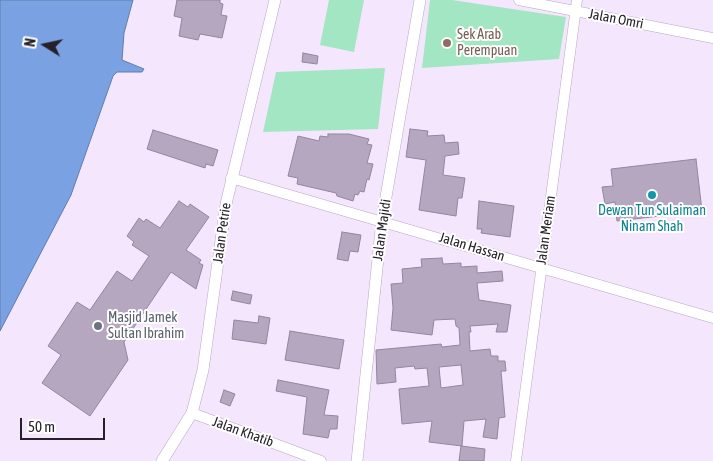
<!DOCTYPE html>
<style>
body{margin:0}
#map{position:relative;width:713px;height:461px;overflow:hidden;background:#f4e7fd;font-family:"Asap Condensed",sans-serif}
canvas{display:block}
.north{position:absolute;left:20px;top:20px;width:50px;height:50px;-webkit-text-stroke:4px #fff;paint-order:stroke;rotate:280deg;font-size:14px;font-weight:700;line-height:20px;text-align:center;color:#26202a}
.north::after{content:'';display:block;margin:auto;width:18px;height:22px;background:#26202a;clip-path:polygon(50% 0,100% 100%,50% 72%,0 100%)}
.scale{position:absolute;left:20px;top:418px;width:85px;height:22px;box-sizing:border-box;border:2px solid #26202a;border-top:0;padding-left:6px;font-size:15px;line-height:18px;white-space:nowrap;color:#26202a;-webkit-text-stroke:4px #fff;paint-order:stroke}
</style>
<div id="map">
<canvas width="713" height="461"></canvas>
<div class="north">N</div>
<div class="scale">50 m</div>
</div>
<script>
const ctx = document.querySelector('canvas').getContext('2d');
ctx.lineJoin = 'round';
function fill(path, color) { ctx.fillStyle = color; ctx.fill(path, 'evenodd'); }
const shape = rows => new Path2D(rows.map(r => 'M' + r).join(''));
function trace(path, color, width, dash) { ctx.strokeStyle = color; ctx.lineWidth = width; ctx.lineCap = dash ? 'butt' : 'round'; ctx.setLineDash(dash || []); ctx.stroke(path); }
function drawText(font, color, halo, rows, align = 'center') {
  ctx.font = font + ' "Asap Condensed",sans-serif'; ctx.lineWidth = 4; ctx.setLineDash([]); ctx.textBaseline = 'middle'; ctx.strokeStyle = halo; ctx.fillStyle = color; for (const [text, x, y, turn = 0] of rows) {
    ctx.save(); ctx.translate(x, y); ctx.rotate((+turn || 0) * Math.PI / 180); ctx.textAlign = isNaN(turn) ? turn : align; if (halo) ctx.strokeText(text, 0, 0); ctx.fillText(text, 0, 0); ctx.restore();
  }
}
fill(shape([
 [329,0,364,0,354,52,320,45],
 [430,0,452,0,566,17,559,59,422,68],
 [385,68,378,129,263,132,276,72]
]), '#a2e6c3');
const water = shape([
 [0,0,133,0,124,33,122,60,144,69,142,72,117,72,113,76,71,195,0,331,0,0]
]);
fill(water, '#7aa2e3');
trace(water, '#617bac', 1);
const building = shape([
 [177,0,220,0,220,3,223,4,221,15,227,16,222,38,200,34,198,40,179,36,182,18,174,16,177,0],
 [303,53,318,56,317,64,302,62,303,53],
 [410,129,428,131,427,136,444,135,445,143,458,142,459,154,445,156,443,175,465,178,462,198,458,198,456,216,419,210,426,160,406,157,410,129],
 [153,130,218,150,213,166,206,164,205,168,147,149,153,130],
 [328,134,349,134,369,139,367,144,372,145,367,163,373,164,369,180,367,179,364,192,360,191,358,195,355,194,353,201,337,196,336,193,297,184,298,178,288,176,298,136,319,141,320,136,328,137,328,134],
 [696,159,702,211,617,221,615,202,605,204,602,187,613,186,611,169,696,159],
 [179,201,188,207,190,204,209,217,186,250,201,260,199,263,203,265,196,289,171,272,124,342,128,360,90,416,42,383,61,355,48,346,77,302,90,310,117,271,132,281,149,256,132,245,134,242,127,236,139,218,144,222,146,219,160,228,179,201],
 [479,201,514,206,510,237,481,233,482,229,477,229,479,201],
 [342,232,361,235,358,252,350,251,348,261,337,259,342,232],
 [442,258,443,264,461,263,461,267,477,266,477,273,502,271,503,281,477,283,479,300,511,305,507,332,496,332,498,324,470,326,471,332,469,332,470,351,490,349,491,356,498,356,498,361,505,361,506,371,501,371,505,417,499,418,497,439,483,437,486,419,464,421,462,446,429,442,432,421,402,424,399,389,429,386,427,368,415,369,414,366,395,368,396,382,377,384,376,350,441,344,442,347,460,345,459,328,456,326,455,319,434,320,432,335,391,330,393,308,391,284,403,283,402,269,422,267,421,259,442,258],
 [461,365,463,385,441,388,439,367,461,365],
 [233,291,252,295,250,304,231,300,233,291],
 [259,316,270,318,266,344,232,339,234,320,258,323,259,316],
 [290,331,344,340,339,369,285,360,290,331],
 [278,380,329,390,324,415,338,416,337,429,330,429,328,438,303,434,307,397,276,391,278,380],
 [224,390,235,394,230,406,220,402,224,390],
 [461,446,485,449,484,461,459,461,461,446]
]);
fill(building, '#b6a7c0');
trace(building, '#94859e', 1);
const minor = shape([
 [519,0,713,38],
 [231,178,713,318],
 [192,413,321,461],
 [516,461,577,0]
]);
const tertiary = shape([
 [162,461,192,413,203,370,226,204,275,0],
 [357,461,382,220,420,0]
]);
trace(minor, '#b7a7c1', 11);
trace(tertiary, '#b7a7c1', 12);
trace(minor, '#fff', 10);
trace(tertiary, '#fff', 11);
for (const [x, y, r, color] of [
 [447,43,5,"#8d6e63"],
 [652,195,5,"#0f9aa8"],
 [98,326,5,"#6b7280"]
]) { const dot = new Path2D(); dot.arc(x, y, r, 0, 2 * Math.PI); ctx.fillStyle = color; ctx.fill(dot); trace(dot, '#fff', 2); }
drawText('14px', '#26202a', '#fff', [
 ["Jalan Omri",616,19,11],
 ["Jalan Majidi",382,230,-82],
 ["Jalan Meriam",546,230,-82],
 ["Jalan Petrie",222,233,-82],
 ["Jalan Hassan",472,247,17],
 ["Jalan Khatib",243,432,20]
]);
drawText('14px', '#785e54', '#fff', [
 ["Sek Arab",457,35],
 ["Perempuan",457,51]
], 'left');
drawText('14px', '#0d838f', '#fff', [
 ["Dewan Tun Sulaiman",652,211],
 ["Ninam Shah",652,227]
]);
drawText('14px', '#5b616d', '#fff', [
 ["Masjid Jamek",108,318],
 ["Sultan Ibrahim",108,334]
], 'left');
</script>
